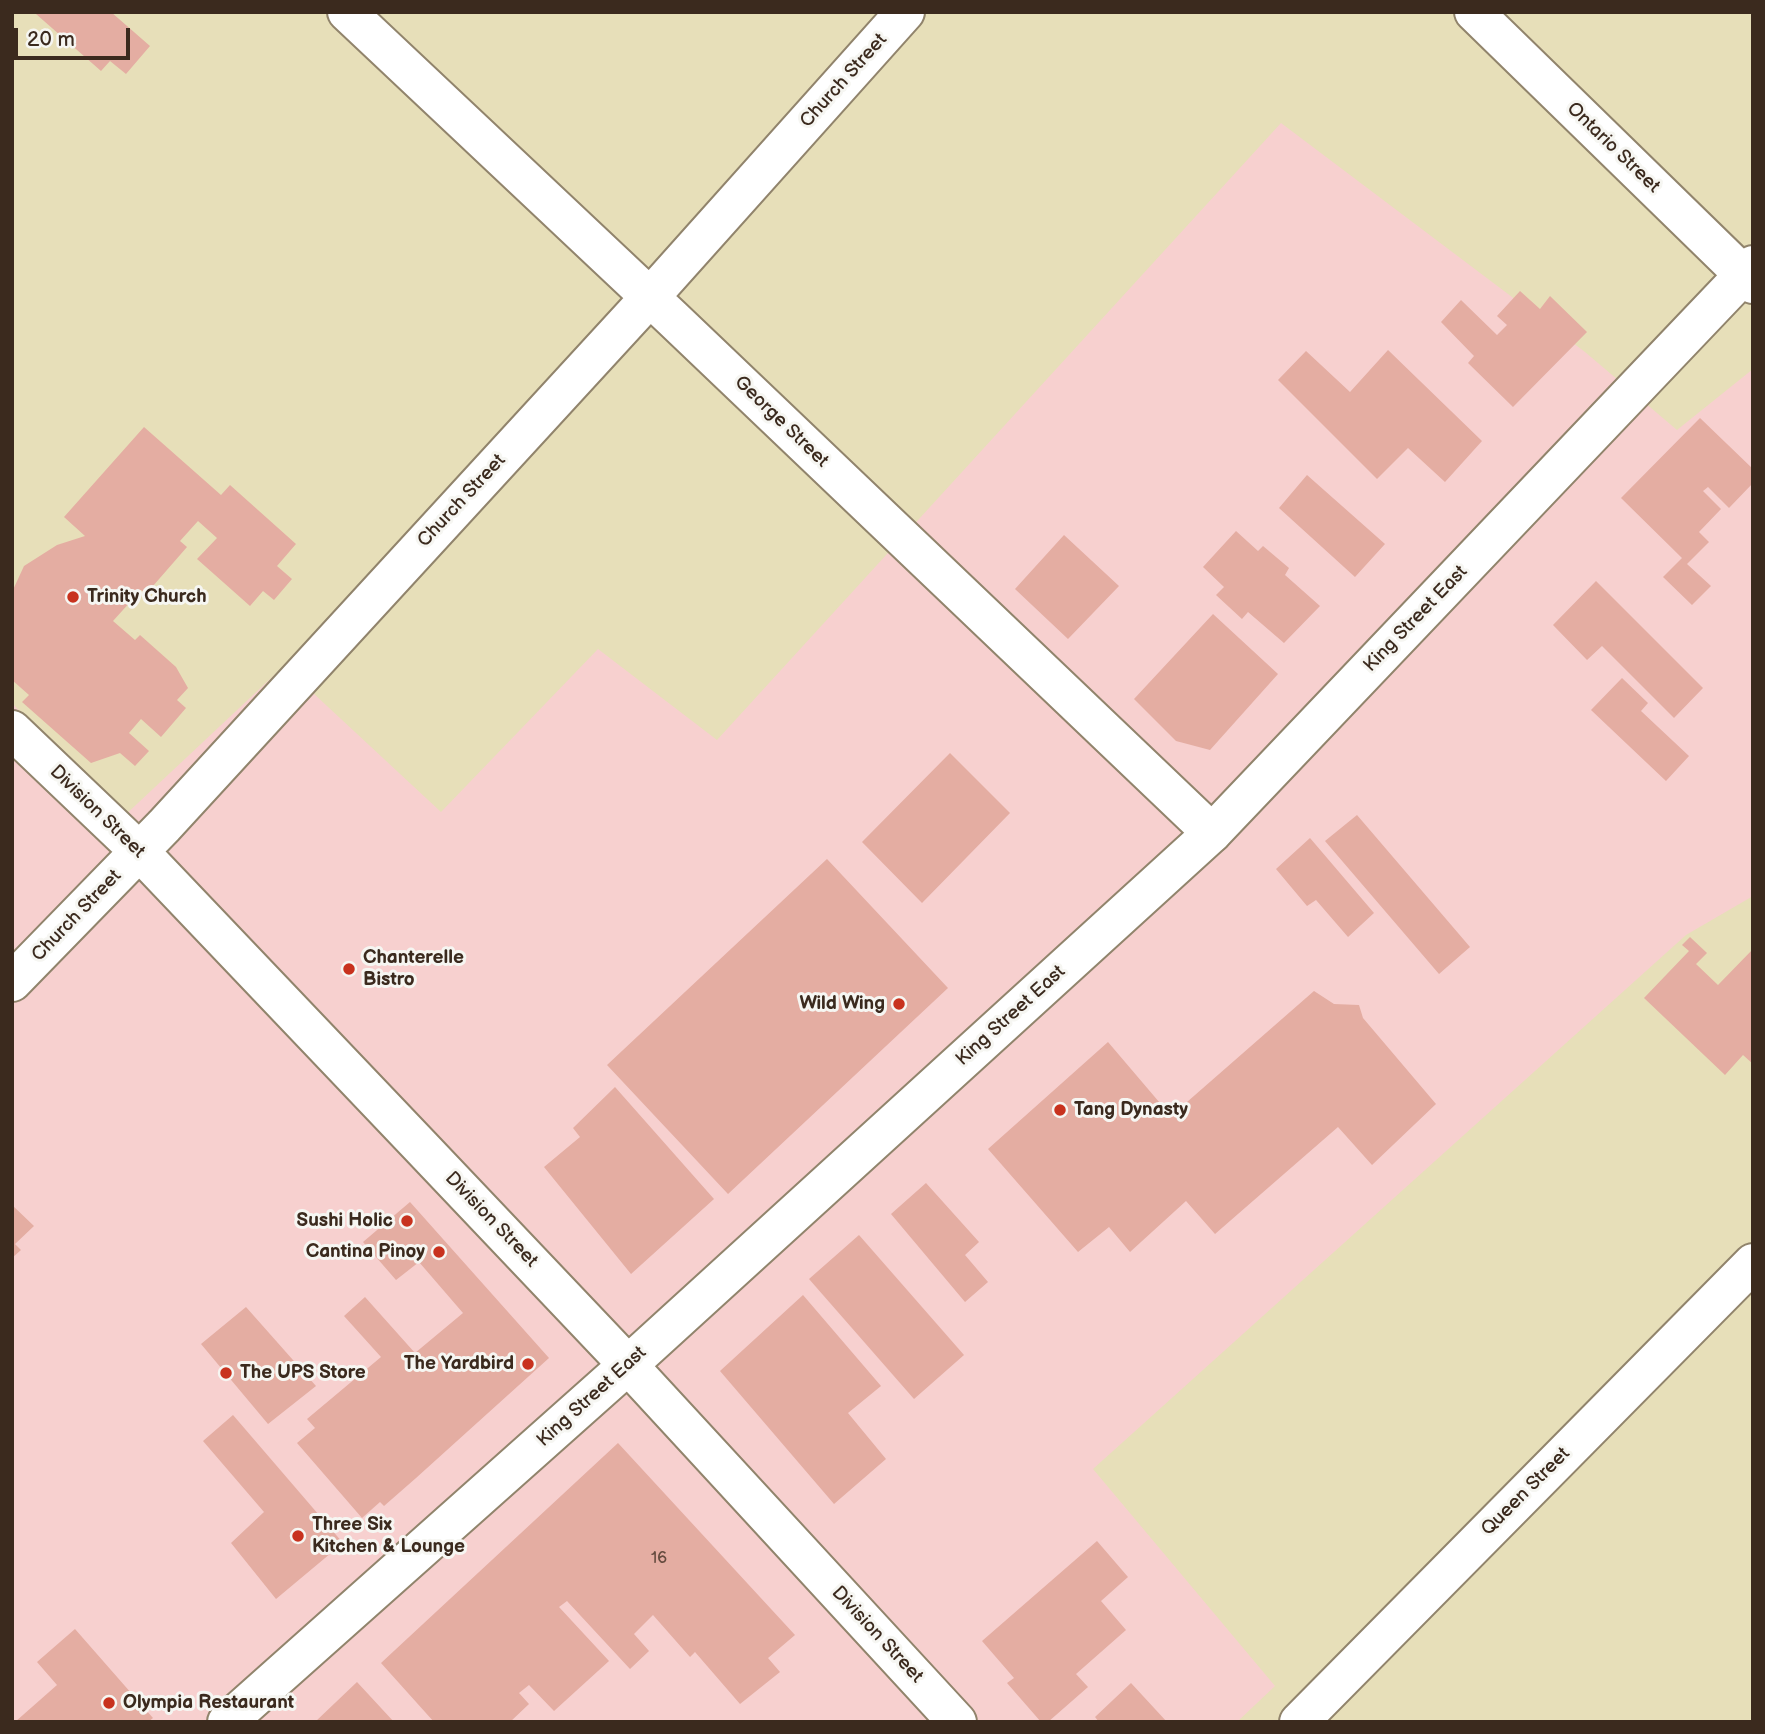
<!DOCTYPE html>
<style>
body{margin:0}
#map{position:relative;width:1765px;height:1734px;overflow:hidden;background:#e7dfb9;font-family:"Balsamiq Sans",sans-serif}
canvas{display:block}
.frame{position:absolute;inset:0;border:14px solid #3b2a1e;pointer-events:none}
.scale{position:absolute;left:14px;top:28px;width:116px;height:32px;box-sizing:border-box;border:4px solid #3b2a1e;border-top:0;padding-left:9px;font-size:21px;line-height:24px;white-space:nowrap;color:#3b2a1e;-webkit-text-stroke:5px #f6f6f2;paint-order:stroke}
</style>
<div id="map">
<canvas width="1765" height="1734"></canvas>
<div class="frame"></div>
<div class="scale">20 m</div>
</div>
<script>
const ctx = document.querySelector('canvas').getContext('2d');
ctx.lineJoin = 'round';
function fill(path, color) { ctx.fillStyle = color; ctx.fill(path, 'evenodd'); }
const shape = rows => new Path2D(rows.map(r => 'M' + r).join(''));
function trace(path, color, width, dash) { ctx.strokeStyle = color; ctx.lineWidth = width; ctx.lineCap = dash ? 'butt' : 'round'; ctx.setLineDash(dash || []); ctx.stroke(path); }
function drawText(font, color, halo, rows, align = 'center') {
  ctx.font = font + ' "Balsamiq Sans",sans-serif'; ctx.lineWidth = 6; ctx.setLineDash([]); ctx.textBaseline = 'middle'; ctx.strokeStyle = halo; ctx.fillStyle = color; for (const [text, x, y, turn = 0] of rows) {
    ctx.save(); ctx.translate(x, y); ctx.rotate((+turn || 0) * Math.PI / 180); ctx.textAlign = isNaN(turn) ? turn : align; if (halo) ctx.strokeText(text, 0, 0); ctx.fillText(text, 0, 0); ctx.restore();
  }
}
fill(shape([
 [1281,123,1585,352,1677,430,1753,369,1753,896,1686,935,1093,1469,1275,1686,1237,1722,12,1722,12,703,122,818,284,666,441,812,598,649,717,740]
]), '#f7d0cf');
fill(shape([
 [38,12,111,12,150,46,126,74,110,61,101,71,36,14],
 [1520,291,1540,309,1550,296,1587,332,1513,407,1468,363,1474,356,1441,322,1461,300,1497,335,1507,325,1497,316],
 [1388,350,1482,441,1445,482,1408,448,1377,479,1278,380,1306,351,1350,392],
 [1700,418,1753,469,1753,483,1729,508,1708,487,1703,491,1721,509,1699,532,1709,542,1687,564,1711,586,1692,605,1663,577,1682,558,1621,498],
 [144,427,221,495,230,485,296,544,277,566,292,579,274,600,263,591,250,606,197,559,217,538,198,521,180,541,187,547,146,594,141,590,113,621,135,640,140,635,176,667,188,688,177,700,186,708,161,737,141,719,129,733,149,751,135,766,120,753,91,763,22,702,29,695,12,680,12,592,24,566,57,545,85,536,64,517],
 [1307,475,1385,544,1355,577,1279,508],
 [1236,531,1258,551,1263,546,1289,568,1285,575,1320,606,1284,643,1248,612,1242,619,1216,595,1224,587,1203,567],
 [1064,535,1119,586,1068,639,1015,589],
 [1596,581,1703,688,1674,718,1602,646,1587,660,1553,625],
 [1213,614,1278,674,1210,750,1176,741,1134,699],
 [1622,678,1648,703,1641,711,1689,756,1666,781,1591,710],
 [950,753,1010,813,922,903,862,842],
 [1357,815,1470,947,1439,974,1325,841],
 [1310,838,1374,913,1348,937,1316,900,1307,906,1276,869],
 [827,859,948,988,728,1194,607,1065],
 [1690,937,1707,953,1696,964,1718,985,1753,949,1753,1064,1743,1055,1725,1075,1644,998,1689,951,1682,945],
 [1314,991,1334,1004,1359,1005,1363,1018,1436,1104,1372,1165,1338,1127,1215,1234,1186,1201,1130,1252,1109,1227,1078,1252,988,1149,1108,1042,1171,1116],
 [615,1087,714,1199,631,1274,544,1167,580,1137,573,1128],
 [926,1183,979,1242,965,1255,988,1282,965,1302,891,1214],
 [410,1202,549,1358,416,1478,384,1506,380,1502,362,1518,297,1443,315,1428,307,1419,381,1357,344,1316,365,1297,415,1353,463,1313,419,1262,396,1280,363,1242],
 [12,1205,34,1226,15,1244,21,1250,12,1258],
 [859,1235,964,1355,914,1399,809,1279],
 [803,1295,881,1386,848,1413,886,1459,834,1504,720,1371],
 [246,1307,316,1386,268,1424,201,1344],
 [233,1415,343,1543,276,1599,231,1543,264,1512,203,1441],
 [618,1443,795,1635,768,1658,780,1672,740,1704,695,1652,690,1657,653,1615,634,1634,649,1651,630,1669,567,1601,559,1607,609,1661,554,1711,529,1685,519,1693,529,1704,510,1722,434,1722,381,1663],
 [1097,1541,1128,1577,1101,1601,1126,1630,1076,1674,1088,1687,1048,1722,1041,1722,1007,1683,1014,1678,982,1641],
 [75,1629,153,1718,148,1722,15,1722,57,1685,37,1662],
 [357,1682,394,1722,315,1722],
 [1131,1683,1167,1722,1099,1722,1095,1717]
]), '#e4ada2');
const street = shape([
 [347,12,672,318,1212,833],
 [1474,12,1753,284],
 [12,730,140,852,422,1148,628,1365,957,1722],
 [12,982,164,826,650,297,905,12],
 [1299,1722,1753,1263]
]);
const primary = shape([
 [227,1722,628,1365,1212,833,1753,265]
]);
trace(street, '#91846c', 42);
trace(primary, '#91846c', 42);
trace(street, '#fff', 38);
trace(primary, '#fff', 38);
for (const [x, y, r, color] of [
 [73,597,7,"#c8321e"],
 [349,969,7,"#c8321e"],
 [899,1004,7,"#c8321e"],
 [1060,1110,7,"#c8321e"],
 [407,1221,7,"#c8321e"],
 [439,1252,7,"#c8321e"],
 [528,1364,7,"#c8321e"],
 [226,1373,7,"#c8321e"],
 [298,1536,7,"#c8321e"],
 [109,1703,7,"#c8321e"]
]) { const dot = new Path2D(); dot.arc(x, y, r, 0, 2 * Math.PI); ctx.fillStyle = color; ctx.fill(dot); trace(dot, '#f6f6f2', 2.5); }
drawText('16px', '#654b3f', null, [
 ["16",659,1559]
]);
drawText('19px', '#3b2a1e', '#f6f6f2', [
 ["Church Street",844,81,-48],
 ["Ontario Street",1613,148,44],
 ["George Street",781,422,44],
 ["Church Street",462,501,-47],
 ["King Street East",1416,619,-46],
 ["Division Street",97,812,44],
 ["Church Street",77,916,-46],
 ["King Street East",1011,1016,-42],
 ["Division Street",491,1220,46],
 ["King Street East",592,1397,-42],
 ["Queen Street",1526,1492,-45],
 ["Division Street",877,1635,47]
]);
drawText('bold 19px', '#3b2a1e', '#f6f6f2', [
 ["Trinity Church",87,597],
 ["Chanterelle",363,958],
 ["Bistro",363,980],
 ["Wild Wing",885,1004,"right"],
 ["Tang Dynasty",1074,1110],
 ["Sushi Holic",393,1221,"right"],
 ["Cantina Pinoy",425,1252,"right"],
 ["The Yardbird",514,1364,"right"],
 ["The UPS Store",240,1373],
 ["Three Six",312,1525],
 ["Kitchen & Lounge",312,1547],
 ["Olympia Restaurant",123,1703]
], 'left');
</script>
